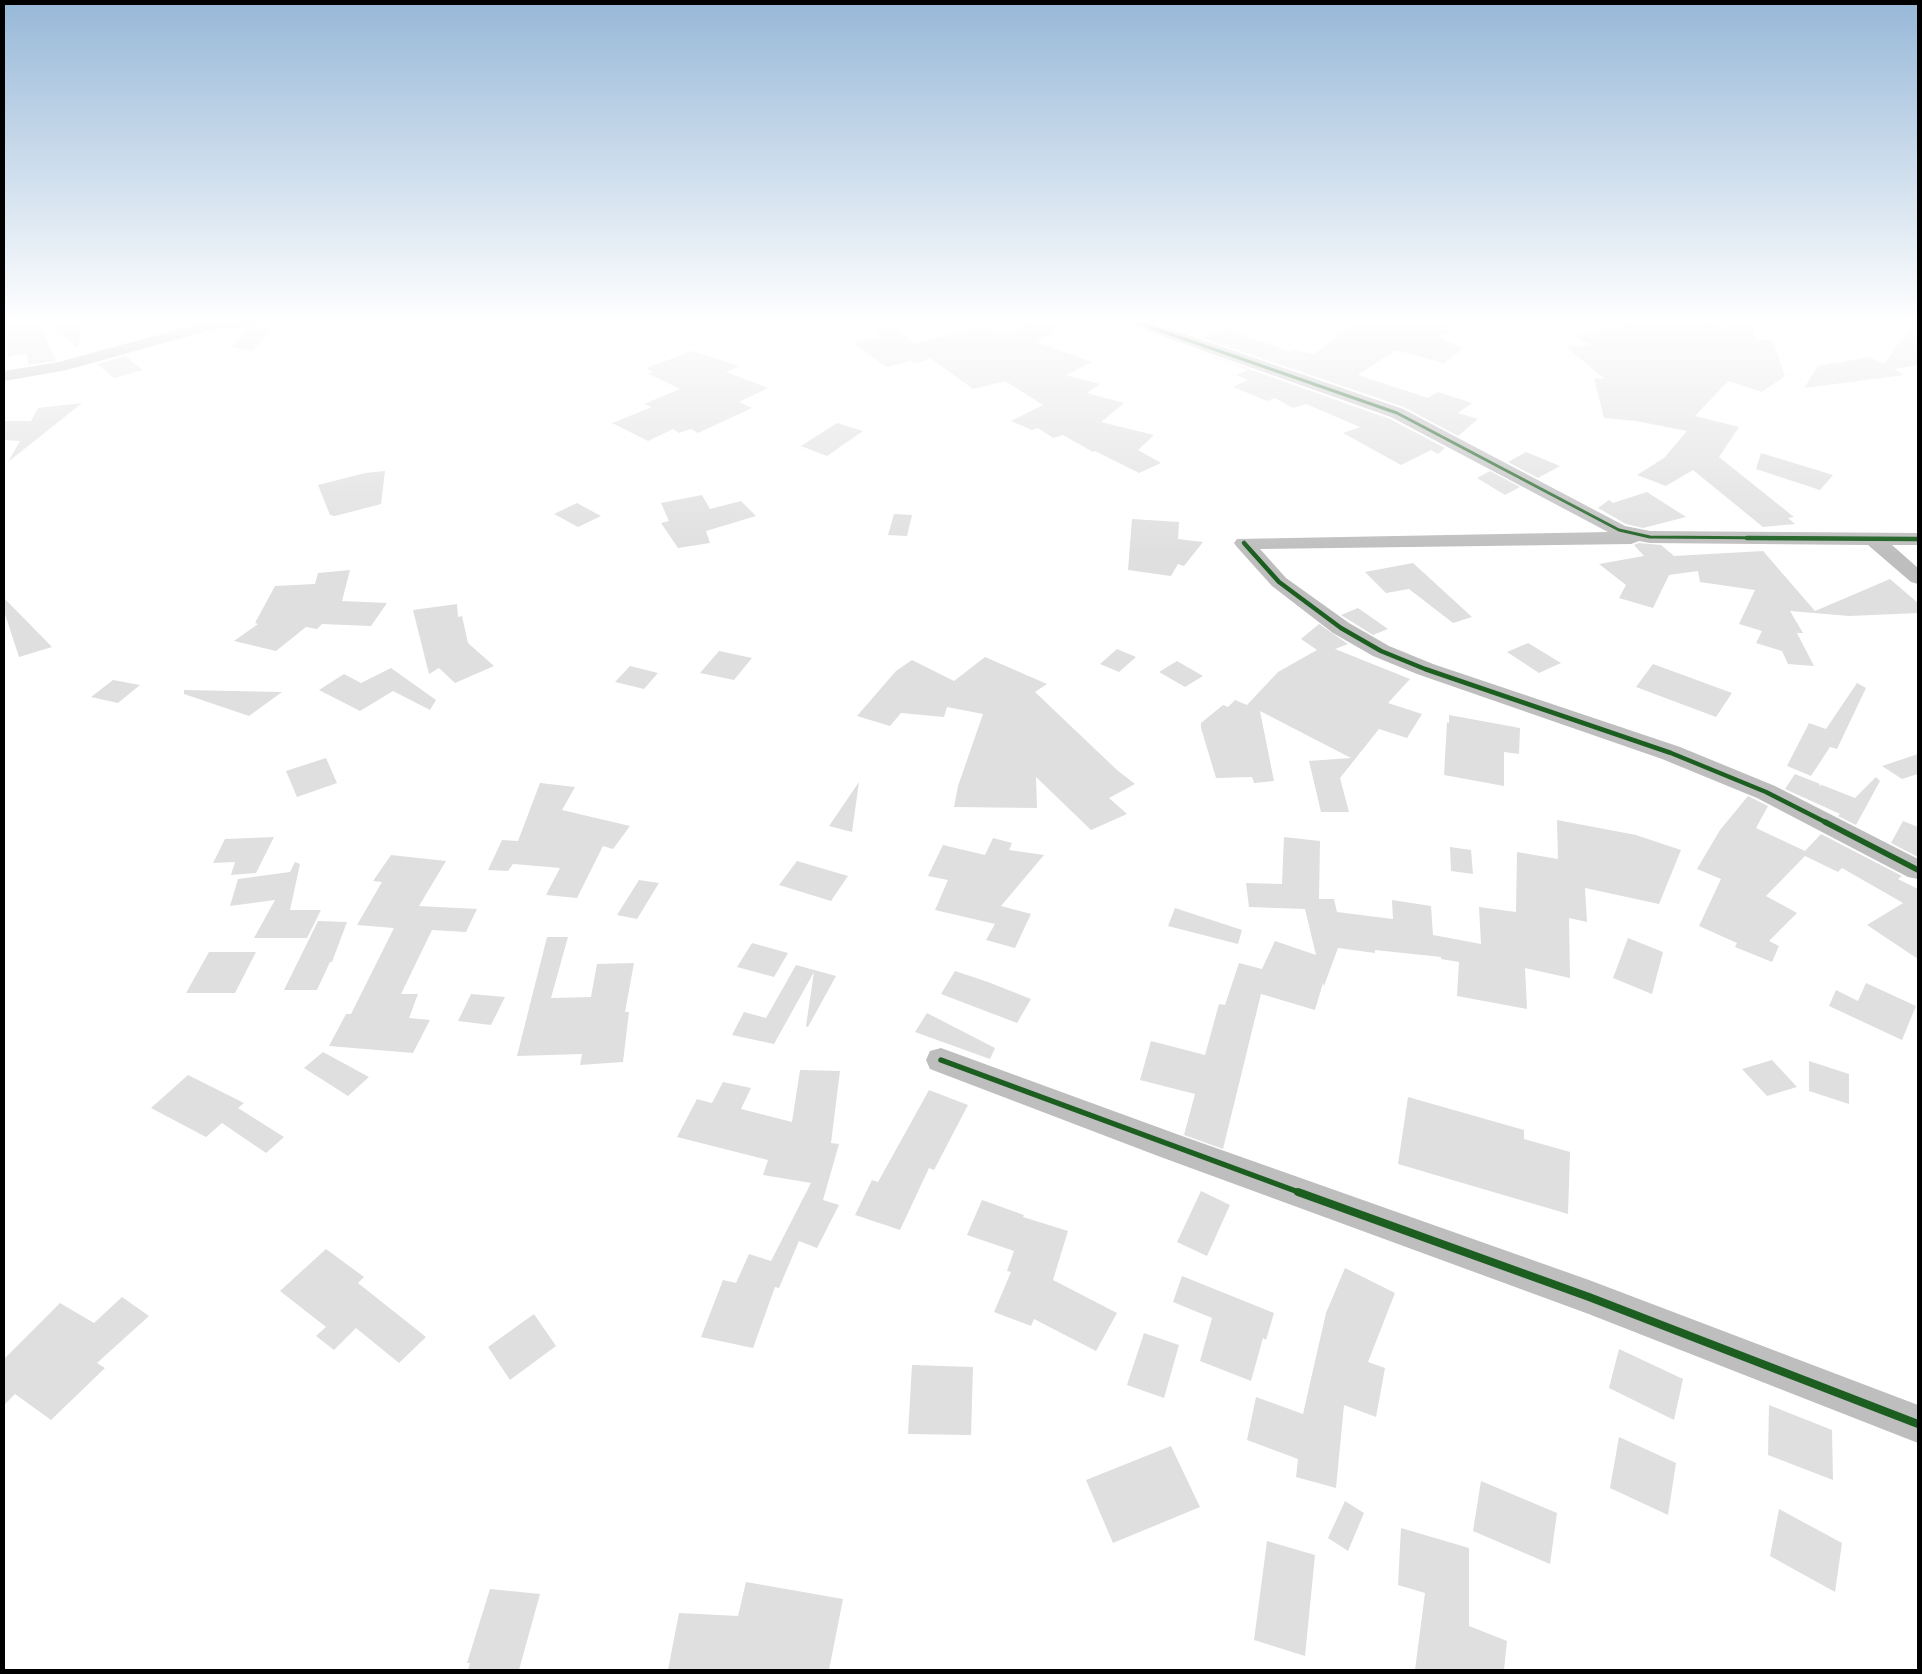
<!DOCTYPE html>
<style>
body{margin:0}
#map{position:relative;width:1922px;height:1674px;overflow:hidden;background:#fff;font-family:Overpass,sans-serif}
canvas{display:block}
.frame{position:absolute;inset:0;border:5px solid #000;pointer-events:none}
</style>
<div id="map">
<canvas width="1922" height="1674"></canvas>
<div class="frame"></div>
</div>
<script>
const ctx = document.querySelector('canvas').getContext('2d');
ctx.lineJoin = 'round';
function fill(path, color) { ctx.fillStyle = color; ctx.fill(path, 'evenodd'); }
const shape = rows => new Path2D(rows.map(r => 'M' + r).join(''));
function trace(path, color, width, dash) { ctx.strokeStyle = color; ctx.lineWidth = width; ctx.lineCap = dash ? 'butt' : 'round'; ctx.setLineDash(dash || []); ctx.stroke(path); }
fill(shape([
 [4,320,38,320,56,361,28,365,27,353,8,357],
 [44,320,83,320,78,348],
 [1032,320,1060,326,1037,342,1092,362,1066,375,1100,384,1087,393,1124,403,1101,422,1154,435,1138,450,1161,463,1139,473,1095,451,1093,452,1063,435,1053,438,1038,428,1032,430,1011,421,1043,405,1005,381,973,389,930,358,918,363,911,361,886,367,853,342,881,337,875,331,896,327,914,344,964,330,978,324,1009,335],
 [1359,320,1431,320,1456,329,1437,337,1464,348,1444,363,1396,350,1358,375,1428,398,1438,392,1472,403,1458,413,1478,419,1458,436,1404,407,1202,338,1224,328,1291,352,1293,350,1314,354],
 [1637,320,1677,320,1725,326,1723,320,1751,320,1756,339,1773,341,1785,376,1762,392,1728,381,1695,416,1739,427,1719,457,1794,517,1788,518,1795,524,1763,527,1693,470,1666,486,1637,475,1664,458,1687,431,1636,421,1604,418,1594,378,1605,379,1566,347,1591,345,1574,336,1637,322],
 [1916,320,1918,320,1918,365,1894,369,1904,375,1804,388,1818,366,1870,357,1884,364],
 [273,327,253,351,232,347,248,329],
 [1184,346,1390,419,1445,448,1438,454,1431,450,1401,465,1343,433,1360,427,1306,404,1293,408,1275,398,1267,401,1233,387,1248,380,1236,375,1248,370],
 [692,351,739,366,726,372,768,388,739,402,752,408,698,433,691,429,679,433,673,429,648,441,612,423,652,407,644,404,680,389,649,374,653,372,646,368],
 [125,356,143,370,114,378,97,364],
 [82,403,8,462,20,441,4,440,4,421,31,421,38,408],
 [837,423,863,431,827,456,801,446],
 [1526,452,1560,466,1538,478,1508,462],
 [1761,453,1833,475,1820,490,1756,469],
 [385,471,381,504,335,516,330,515,318,485,365,473],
 [1490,471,1520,487,1505,495,1477,478],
 [1647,492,1686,517,1643,528,1626,524,1598,508,1609,500,1613,503],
 [702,495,710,509,741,501,756,516,706,531,710,543,678,548,661,523,669,521,661,503],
 [577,503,601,516,578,527,554,514],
 [894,514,912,515,907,536,888,535],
 [1132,519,1179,522,1178,539,1203,542,1184,566,1178,564,1171,576,1128,570],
 [1639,543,1661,545,1674,556,1763,551,1815,611,1890,579,1918,603,1918,613,1849,616,1790,611,1803,633,1797,633,1814,666,1788,664,1782,651,1756,643,1762,631,1739,624,1755,590,1700,582,1698,571,1669,575,1653,608,1619,598,1626,585,1599,564,1644,556,1634,545],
 [1413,563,1472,617,1453,623,1409,589,1386,593,1365,572],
 [350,570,342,601,387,603,371,626,322,624,317,629,306,627,276,651,234,641,258,624,255,623,275,586,315,584,318,573],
 [4,598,52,647,19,657,4,611],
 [457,604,458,617,462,616,468,643,494,666,455,683,439,668,429,674,413,610],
 [1358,608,1388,629,1373,635,1341,615],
 [1319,624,1348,644,1335,649,1410,679,1388,703,1422,714,1407,738,1379,729,1340,778,1349,812,1321,812,1309,761,1351,758,1260,711,1274,781,1254,783,1252,777,1216,778,1201,728,1201,723,1223,705,1228,707,1235,700,1247,705,1278,672,1317,650,1301,639],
 [1528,643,1561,663,1539,673,1507,652],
 [1117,649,1136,657,1119,672,1100,664],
 [719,651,752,658,734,680,700,673],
 [985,657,1047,684,1035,692,1117,770,1135,784,1109,798,1127,814,1091,830,1036,777,1037,808,954,807,958,786,983,714,947,707,944,717,901,713,890,726,857,716,896,671,912,660,954,681],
 [1177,661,1203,676,1185,687,1159,672],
 [1653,664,1732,693,1716,717,1636,687],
 [630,666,658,673,644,689,615,682],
 [391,668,436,700,430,710,393,691,360,711,319,690,344,674,361,683],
 [113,680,140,685,118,703,91,697],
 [1857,683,1866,688,1837,749,1830,747,1811,776,1787,766,1809,723,1826,729],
 [184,690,282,692,249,716,184,694],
 [1449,715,1520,728,1519,754,1504,752,1504,786,1444,775,1447,722,1449,723],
 [1918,754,1918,774,1902,779,1882,766],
 [326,758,337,783,297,797,286,771],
 [1795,774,1820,784,1819,786,1822,785,1855,798,1876,777,1880,781,1856,825,1838,816,1840,814,1785,789],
 [859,782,852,832,829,826],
 [540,783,575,787,562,810,630,826,613,849,603,846,577,898,546,895,560,868,513,864,508,871,488,870,502,840,518,841],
 [1748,796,1768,806,1756,828,1805,851,1821,834,1902,876,1898,879,1918,889,1918,959,1867,925,1903,903,1842,868,1838,872,1805,856,1766,896,1797,913,1769,941,1779,946,1772,962,1735,947,1737,943,1699,926,1721,879,1697,869,1720,830],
 [1557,820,1636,835,1681,850,1659,904,1585,888,1587,922,1569,918,1570,978,1525,968,1527,1009,1457,996,1459,962,1441,959,1441,957,1375,950,1375,953,1338,948,1324,986,1323,983,1315,1010,1261,994,1223,1149,1184,1135,1195,1094,1140,1080,1151,1041,1205,1055,1219,1004,1225,1005,1239,963,1262,969,1275,941,1316,955,1305,909,1249,907,1246,883,1282,884,1284,837,1320,841,1319,899,1334,899,1337,912,1393,919,1392,900,1431,906,1433,935,1481,944,1479,907,1516,912,1517,852,1558,859],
 [1903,821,1918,827,1918,857,1891,843],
 [274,837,256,873,231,875,235,862,213,863,225,839],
 [993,838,1012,843,1009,850,1044,855,1001,906,1031,914,1015,948,986,940,995,924,935,910,948,880,928,876,943,845,985,855],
 [1450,847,1471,850,1473,874,1451,871],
 [391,855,446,861,419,906,477,909,466,932,432,930,401,994,418,994,409,1018,430,1020,413,1053,329,1046,346,1014,351,1014,394,928,357,925,382,882,373,881],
 [797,861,848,876,831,901,779,885],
 [295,862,300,864,290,910,321,910,307,938,254,938,275,900,230,906,238,879,290,872],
 [639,880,659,883,637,919,617,915],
 [1175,908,1242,930,1238,944,1168,926],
 [318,921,347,922,332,962,330,962,317,990,284,990],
 [547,937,568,937,551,998,591,997,597,964,634,963,625,1012,629,1012,623,1062,580,1065,582,1054,517,1056],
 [1628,938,1663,952,1652,994,1613,978],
 [752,943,788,953,774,977,737,967],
 [209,952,256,952,235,993,186,993],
 [796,965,836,976,808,1027,806,1026,814,972,774,1044,732,1035,744,1012,766,1018],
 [955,971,988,982,1031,999,1017,1023,941,994],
 [1866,983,1916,1006,1902,1040,1829,1006,1836,990,1858,1001],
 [471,994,505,997,491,1025,458,1021],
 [927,1013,995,1048,990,1059,915,1032],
 [323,1052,369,1077,348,1096,304,1068],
 [1772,1060,1797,1087,1767,1096,1742,1069],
 [1809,1061,1849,1074,1849,1104,1809,1091],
 [800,1070,840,1071,831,1143,839,1144,823,1200,839,1205,817,1248,799,1241,779,1288,775,1287,753,1348,701,1337,723,1280,736,1283,749,1254,771,1261,811,1183,763,1175,768,1160,677,1137,697,1099,712,1103,723,1082,751,1088,741,1109,792,1122],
 [188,1075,244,1103,238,1108,284,1137,266,1153,222,1123,206,1137,151,1108],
 [929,1090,968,1105,934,1170,929,1168,900,1230,855,1215,872,1180,878,1182],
 [1408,1097,1524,1130,1524,1139,1570,1152,1568,1214,1398,1164],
 [1201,1191,1230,1205,1207,1256,1177,1242],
 [982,1200,1024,1215,1023,1217,1068,1231,1053,1280,1117,1313,1096,1351,1034,1319,1031,1326,994,1312,1011,1272,1007,1271,1014,1251,967,1235],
 [326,1249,364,1277,358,1283,426,1337,399,1363,356,1328,334,1350,316,1336,326,1327,280,1291],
 [1345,1268,1395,1293,1368,1362,1385,1368,1376,1417,1344,1405,1336,1488,1296,1477,1298,1459,1247,1440,1256,1397,1303,1414,1326,1313],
 [1182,1276,1274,1313,1266,1340,1263,1338,1251,1381,1200,1361,1212,1318,1173,1302],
 [122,1297,149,1316,97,1363,105,1368,51,1420,15,1394,4,1405,4,1359,60,1303,94,1323],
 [534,1314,556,1346,510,1380,488,1347],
 [1144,1333,1179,1345,1164,1398,1127,1385],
 [1619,1349,1683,1379,1674,1420,1609,1388],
 [912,1365,973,1367,971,1435,908,1434],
 [1769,1405,1832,1430,1833,1480,1768,1455],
 [1619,1437,1676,1463,1668,1515,1610,1488],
 [1171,1446,1200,1507,1113,1543,1086,1480],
 [1481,1481,1557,1513,1550,1564,1473,1531],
 [1345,1501,1364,1513,1348,1551,1328,1538],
 [1779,1509,1842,1543,1835,1592,1770,1556],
 [1401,1528,1469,1548,1469,1626,1507,1641,1504,1670,1415,1670,1425,1593,1398,1585],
 [1267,1541,1315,1555,1305,1656,1254,1640],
 [746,1582,843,1599,829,1670,668,1670,679,1613,738,1616],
 [490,1589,540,1594,519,1670,468,1670,470,1663,467,1663]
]), '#dfdfdf');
fill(shape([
 [212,320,283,320,275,325,214,329,67,370,4,381,4,371,59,362,212,320],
 [285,320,313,320,305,325,292,325,287,323,285,320],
 [1123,320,1144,320,1403,409,1625,526,1650,531,1918,533,1918,545,1892,545,1918,568,1918,584,1911,582,1868,545,1650,543,1639,541,1631,544,1260,549,1286,578,1349,623,1389,646,1433,664,1680,747,1775,786,1918,859,1918,879,1908,877,1757,798,1662,759,1417,674,1373,656,1333,633,1272,586,1237,547,1234,543,1237,539,1608,532,1391,417,1125,323,1123,320],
 [941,1048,1182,1136,1589,1280,1918,1405,1918,1443,1586,1313,1158,1156,930,1069,926,1060,930,1051,941,1048]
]), '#bebebe');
trace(shape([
 [1130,320,1397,413,1619,530,1650,537,1914,539]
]), '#1b5e20', 3);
trace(shape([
 [1747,538,1918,539],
 [1244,543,1279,582,1341,628,1381,651,1425,669,1671,753,1766,792,1827,823]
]), '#1b5e20', 4.5);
trace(shape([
 [1825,822,1918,870],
 [941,1060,1301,1193]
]), '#1b5e20', 5.5);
trace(shape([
 [1298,1192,1589,1297,1918,1424]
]), '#1b5e20', 8);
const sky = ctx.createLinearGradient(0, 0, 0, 554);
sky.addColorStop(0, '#97b8d8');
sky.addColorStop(0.58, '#fff');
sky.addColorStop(1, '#ffffff00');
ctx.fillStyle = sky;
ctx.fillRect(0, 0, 1922, 554);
</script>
